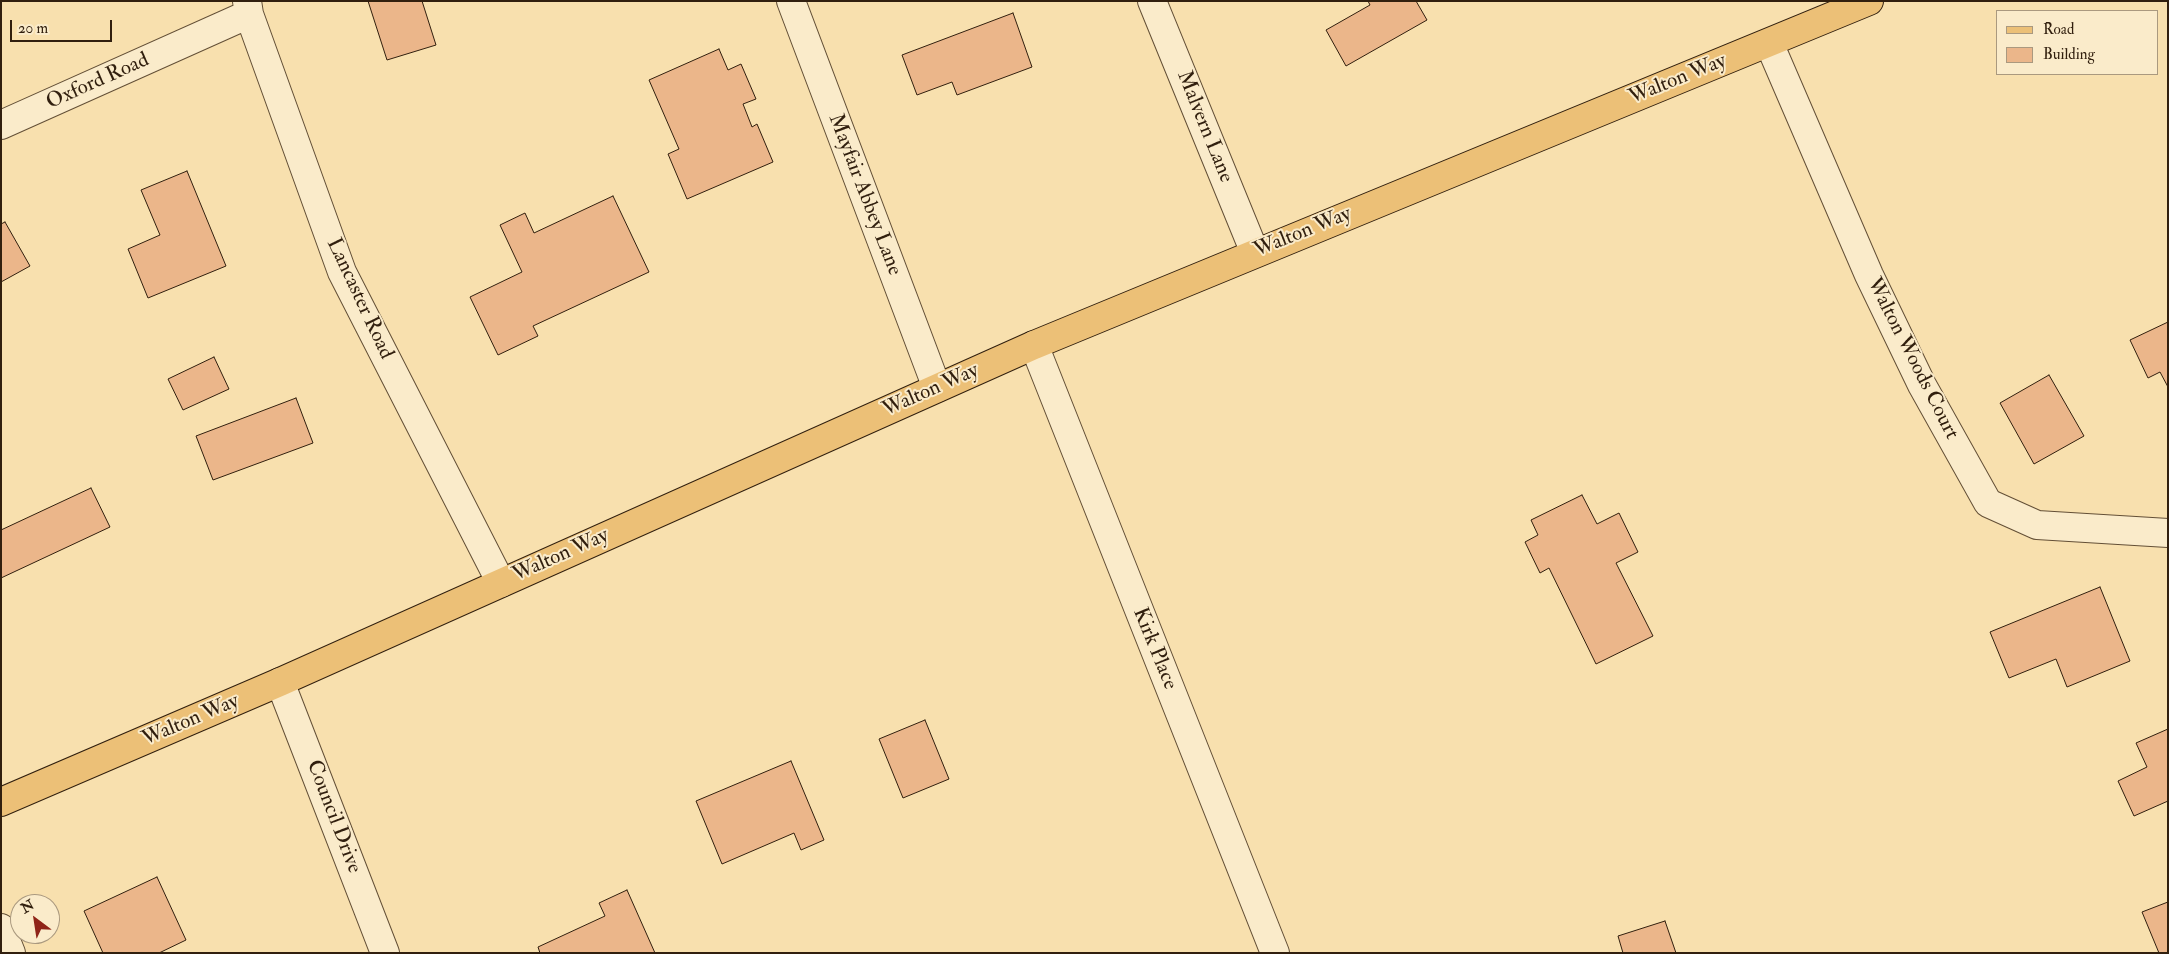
<!DOCTYPE html>
<style>
body{margin:0}
#map{position:relative;width:2169px;height:954px;overflow:hidden;background:#f8e0ae;font-family:"IM FELL Double Pica",serif}
canvas{display:block}
.frame{position:absolute;inset:0;border:2px solid #311f0e;pointer-events:none}
.legend{position:absolute;left:1996px;top:10px;width:162px;height:65px;box-sizing:border-box;background:#faebca;border:1px solid #aa997f;margin:0;padding:6px 9px;list-style:none;font-size:15px;color:#311f0e}
.legend li{display:flex;align-items:center;gap:10px;height:25px}
.legend b{width:25px;border:1px solid #aa997f}
.north{position:absolute;left:10px;top:894px;width:50px;height:50px;box-sizing:border-box;background:#faebca;border:1px solid #aa997f;border-radius:50%;rotate:329deg;font-size:14px;font-weight:700;line-height:20px;text-align:center;color:#311f0e}
.north::after{content:'';display:block;margin:auto;width:18px;height:22px;background:#8f2418;clip-path:polygon(50% 0,100% 100%,50% 72%,0 100%)}
.scale{position:absolute;left:10px;top:20px;width:102px;height:22px;box-sizing:border-box;border:2px solid #311f0e;border-top:0;padding-left:6px;font-size:15px;line-height:18px;white-space:nowrap;color:#311f0e;-webkit-text-stroke:4px #faebca;paint-order:stroke}
</style>
<div id="map">
<canvas width="2169" height="954"></canvas>
<div class="frame"></div>
<ul class="legend">
<li><b style="height:6px;background:#ecc077"></b>Road</li>
<li><b style="height:14px;background:#ebb68a"></b>Building</li>
</ul>
<div class="north">N</div>
<div class="scale">20 m</div>
</div>
<script>
const ctx = document.querySelector('canvas').getContext('2d');
ctx.lineJoin = 'round';
function fill(path, color) { ctx.fillStyle = color; ctx.fill(path, 'evenodd'); }
const shape = rows => new Path2D(rows.map(r => 'M' + r).join(''));
function trace(path, color, width, dash) { ctx.strokeStyle = color; ctx.lineWidth = width; ctx.lineCap = dash ? 'butt' : 'round'; ctx.setLineDash(dash || []); ctx.stroke(path); }
function drawText(font, color, halo, rows, align = 'center') {
  ctx.font = font + ' "IM FELL Double Pica",serif'; ctx.lineWidth = 4; ctx.setLineDash([]); ctx.textBaseline = 'middle'; ctx.strokeStyle = halo; ctx.fillStyle = color; for (const [text, x, y, turn = 0] of rows) {
    ctx.save(); ctx.translate(x, y); ctx.rotate((+turn || 0) * Math.PI / 180); ctx.textAlign = isNaN(turn) ? turn : align; if (halo) ctx.strokeText(text, 0, 0); ctx.fillText(text, 0, 0); ctx.restore();
  }
}
const building = shape([
 [368,1,422,1,436,45,387,60,368,1],
 [1368,1,1416,1,1427,20,1346,66,1326,30,1370,5,1368,1],
 [1013,13,1032,67,957,95,952,82,917,95,902,55,1013,13],
 [719,49,728,70,741,64,756,99,743,104,752,127,757,124,773,162,687,199,668,154,679,149,649,80,719,49],
 [187,171,226,266,148,298,128,249,160,235,141,190,187,171],
 [613,196,649,272,533,326,538,336,498,355,470,297,522,272,500,225,525,213,534,233,613,196],
 [5,222,30,266,1,282,1,224,5,222],
 [2168,322,2168,387,2160,372,2148,378,2130,340,2168,322],
 [214,357,229,389,183,410,168,379,214,357],
 [2049,375,2084,436,2034,464,2000,403,2049,375],
 [296,398,313,443,213,480,196,436,296,398],
 [91,488,110,527,1,578,1,530,91,488],
 [1582,495,1597,524,1619,513,1638,552,1616,563,1653,636,1596,664,1549,568,1540,573,1525,542,1538,535,1531,520,1582,495],
 [2100,587,2130,661,2067,687,2056,659,2009,678,1990,632,2100,587],
 [925,720,949,779,903,798,879,739,925,720],
 [2168,729,2168,801,2134,816,2118,781,2147,767,2136,743,2168,729],
 [791,761,824,840,801,850,794,833,722,864,696,801,791,761],
 [157,877,186,940,159,953,103,953,84,911,157,877],
 [627,890,655,953,540,953,538,947,605,916,599,903,627,890],
 [2168,902,2168,953,2159,953,2142,912,2168,902],
 [1665,921,1676,953,1623,953,1618,936,1665,921]
]);
fill(building, '#ebb68a');
trace(building, '#311f0e', 1);
const minor = shape([
 [247,1,249,14,342,272,501,583],
 [791,1,937,388],
 [1152,1,1255,253],
 [1769,43,1869,275,1922,385,1988,503,2037,525,2168,533],
 [1,125,249,14],
 [1034,345,1275,953],
 [280,682,385,953],
 [1,928,11,953]
]);
const major = shape([
 [1,802,280,682,1034,345,1869,1]
]);
trace(minor, '#634f36', 30);
trace(major, '#311f0e', 30);
trace(minor, '#faebca', 28);
trace(major, '#ecc077', 28);
drawText('21px', '#311f0e', '#faebca', [
 ["Walton Way",1678,80,-22],
 ["Oxford Road",98,82,-24],
 ["Malvern Lane",1204,127,68],
 ["Mayfair Abbey Lane",864,195,69],
 ["Walton Way",1303,233,-22],
 ["Lancaster Road",359,299,65],
 ["Walton Woods Court",1912,359,63],
 ["Walton Way",931,391,-24],
 ["Walton Way",561,556,-24],
 ["Kirk Place",1154,649,68],
 ["Walton Way",191,721,-23],
 ["Council Drive",333,817,69]
]);
</script>
